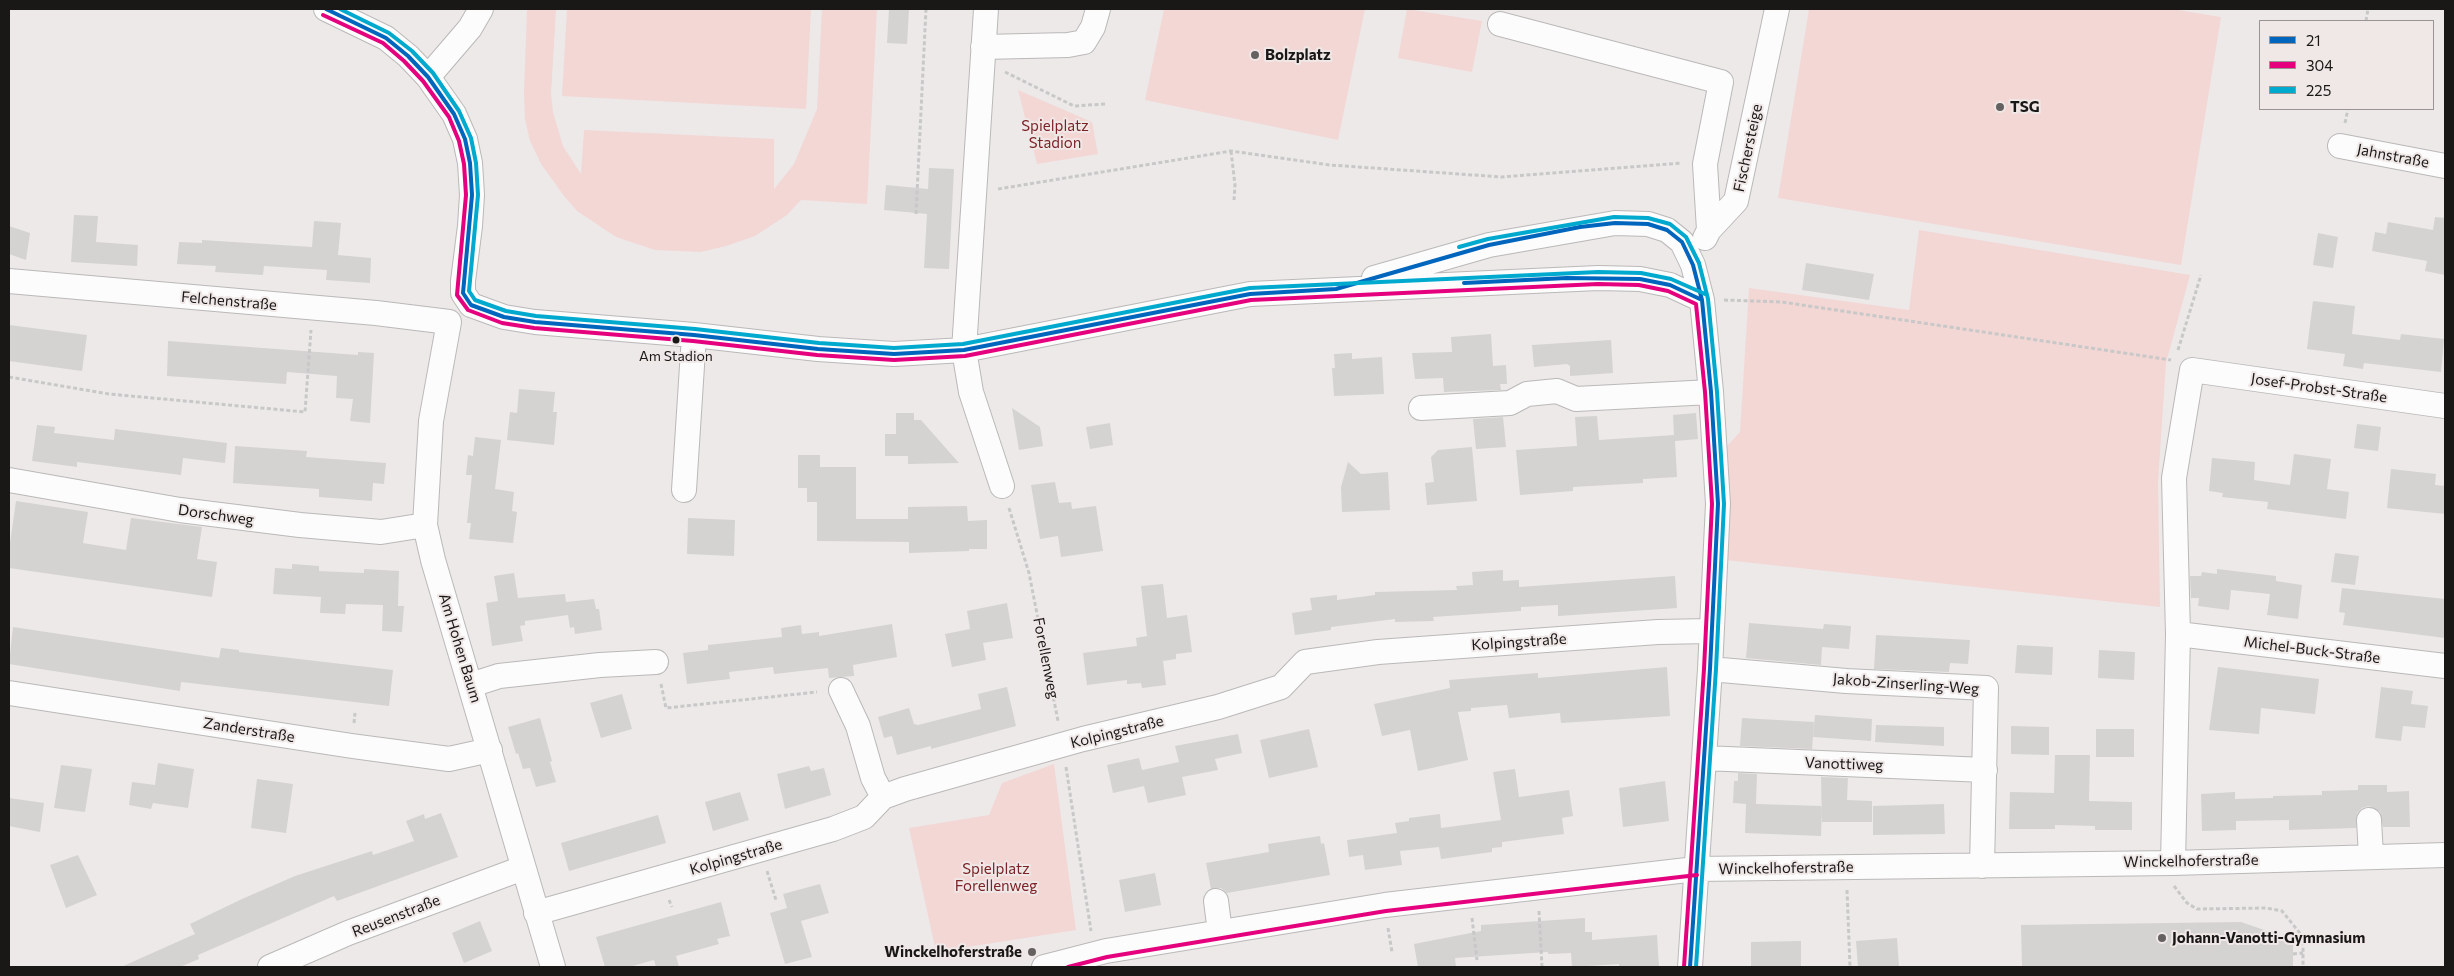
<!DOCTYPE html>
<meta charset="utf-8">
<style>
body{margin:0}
#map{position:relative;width:2454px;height:976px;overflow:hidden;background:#ede9e9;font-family:Commissioner,sans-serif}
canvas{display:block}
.frame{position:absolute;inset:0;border:10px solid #1a1817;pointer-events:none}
.legend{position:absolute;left:2259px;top:20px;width:175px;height:90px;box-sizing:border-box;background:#efe8e7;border:1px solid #9a9594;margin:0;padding:6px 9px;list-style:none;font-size:15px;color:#1a1817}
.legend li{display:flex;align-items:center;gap:10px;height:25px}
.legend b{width:25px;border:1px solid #9a9594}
</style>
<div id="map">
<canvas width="2454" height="976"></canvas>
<div class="frame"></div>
<ul class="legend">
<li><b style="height:6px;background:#0065bd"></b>21</li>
<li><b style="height:6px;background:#e5007d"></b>304</li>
<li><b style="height:6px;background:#00a9ce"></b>225</li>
</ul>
</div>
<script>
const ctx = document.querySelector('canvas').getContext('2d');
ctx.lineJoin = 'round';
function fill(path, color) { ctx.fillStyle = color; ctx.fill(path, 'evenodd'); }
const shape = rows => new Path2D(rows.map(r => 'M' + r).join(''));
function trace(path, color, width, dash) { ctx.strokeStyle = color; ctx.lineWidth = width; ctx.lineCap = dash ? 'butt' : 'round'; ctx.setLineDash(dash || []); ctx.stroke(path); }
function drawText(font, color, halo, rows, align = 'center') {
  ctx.font = font + ' Commissioner,sans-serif'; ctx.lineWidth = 4; ctx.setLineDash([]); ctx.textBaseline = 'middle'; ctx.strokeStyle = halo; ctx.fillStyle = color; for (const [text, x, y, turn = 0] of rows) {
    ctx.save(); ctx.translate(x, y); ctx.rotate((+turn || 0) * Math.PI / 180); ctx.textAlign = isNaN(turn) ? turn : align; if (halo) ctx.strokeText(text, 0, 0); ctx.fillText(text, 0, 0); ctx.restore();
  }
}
fill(shape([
 [527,9,556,9,551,94,553,112,563,146,581,174,584,130,774,139,774,189,794,164,817,109,822,9,877,9,867,204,801,200,787,215,755,236,726,246,701,252,655,250,616,237,577,211,564,196,541,164,530,141,525,119,524,93],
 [567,9,811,9,806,109,562,96],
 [1164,9,1365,9,1338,140,1145,100],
 [1407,9,1482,21,1472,72,1398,58],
 [1809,9,2172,9,2221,17,2181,265,1778,198],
 [1018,90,1092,122,1098,154,1037,164],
 [1919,230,2190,275,2166,363,2158,482,2160,607,1716,559,1716,458,1740,432,1749,288,1909,310],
 [1054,764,1076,930,936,952,909,828,989,815,1002,783]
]), '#f2d7d5');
fill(shape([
 [889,9,909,9,907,44,887,43],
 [929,168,954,169,949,269,924,268,927,214,884,210,886,185,928,189],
 [74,215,98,216,96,242,138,245,137,266,71,262],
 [2435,217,2445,218,2445,275,2425,271,2427,261,2372,251,2375,232,2386,234,2388,222,2433,230],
 [314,221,341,223,338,255,371,258,370,283,326,280,327,270,264,266,263,275,215,272,216,266,177,264,179,242,202,243,202,240,312,247],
 [9,226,30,233,26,260,9,254],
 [2318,233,2338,237,2333,268,2313,265],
 [1806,263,1874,274,1869,300,1802,290],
 [2313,301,2355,306,2352,334,2400,340,2401,334,2444,339,2441,372,2364,363,2363,369,2343,366,2345,354,2307,349],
 [9,325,87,335,82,371,9,361],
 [1491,334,1493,366,1506,365,1507,384,1500,384,1501,390,1444,392,1443,378,1415,379,1412,353,1452,352,1451,337],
 [1611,340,1613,373,1570,376,1570,366,1567,364,1534,367,1532,345],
 [168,341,358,355,358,352,374,353,370,423,350,421,353,399,336,398,337,376,287,372,286,384,167,376],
 [1352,353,1352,359,1382,357,1384,394,1334,396,1332,368,1335,368,1334,354],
 [519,389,555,392,553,412,557,412,554,445,507,440,510,412,517,413],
 [1012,408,1040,427,1043,446,1019,450],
 [896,413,914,413,914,420,921,420,959,463,908,464,908,456,885,456,885,434,896,434],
 [1696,413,1698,439,1675,441,1677,477,1643,479,1643,483,1573,487,1573,491,1520,495,1516,450,1577,446,1575,417,1597,416,1599,440,1674,435,1673,415],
 [1503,417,1506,447,1476,449,1473,419],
 [1110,423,1113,445,1090,449,1086,427],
 [2357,424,2381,427,2378,451,2354,448],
 [37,425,55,427,54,433,114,440,115,429,227,443,225,463,183,458,181,475,77,462,77,467,32,461],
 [475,437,501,440,495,489,514,492,512,511,517,512,513,543,469,539,471,523,467,523,472,475,466,475,468,455,473,456],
 [235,446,307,451,306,457,386,463,384,484,373,483,372,501,319,497,319,489,233,483],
 [1472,447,1477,501,1427,505,1425,483,1434,482,1431,457,1438,450],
 [2294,454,2331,459,2327,489,2349,492,2346,519,2267,509,2268,502,2222,497,2223,493,2209,491,2212,458,2255,462,2254,480,2290,485],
 [798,455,820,455,820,467,856,467,856,519,908,519,908,507,967,506,968,521,987,520,987,549,969,549,969,551,909,553,909,542,817,541,817,502,807,502,807,488,798,488],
 [1348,462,1361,474,1388,472,1390,510,1342,512,1341,487],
 [2391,469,2436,474,2435,485,2445,486,2445,514,2387,508],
 [1055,482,1059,503,1071,502,1072,509,1096,506,1103,551,1061,557,1058,536,1040,539,1031,485],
 [16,501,88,512,83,543,126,550,131,518,202,527,197,559,217,562,212,597,9,568,9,550],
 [688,518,735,520,734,556,687,554],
 [2335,553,2359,556,2355,585,2331,582],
 [292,564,319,566,319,571,364,573,364,569,399,571,398,606,404,606,402,632,382,631,383,605,346,604,345,614,320,613,321,597,273,594,275,568,292,569],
 [2217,569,2276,576,2276,581,2302,585,2298,619,2267,615,2270,594,2231,590,2229,610,2198,606,2199,598,2191,598,2190,576,2201,576,2202,572,2217,574],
 [1503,570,1503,581,1519,580,1519,587,1675,576,1677,608,1558,616,1558,605,1521,607,1521,611,1433,617,1434,621,1395,622,1395,619,1331,627,1331,630,1295,635,1292,613,1312,610,1310,598,1337,595,1337,600,1375,595,1375,592,1457,590,1456,586,1473,585,1472,572],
 [514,573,518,598,565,594,566,602,594,599,596,609,599,609,602,630,575,634,574,627,570,628,568,615,525,621,525,625,520,626,523,641,492,646,486,603,498,601,494,576],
 [1163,584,1167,618,1187,615,1192,652,1176,654,1176,659,1163,661,1166,685,1142,688,1141,683,1127,684,1127,680,1087,685,1083,653,1137,646,1136,638,1147,636,1141,586],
 [2342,588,2445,599,2445,638,2343,625,2345,613,2339,612],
 [1007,603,1013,638,983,643,986,660,952,667,945,634,970,629,967,611],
 [1749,623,1823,629,1824,624,1851,626,1849,649,1822,647,1821,665,1746,658],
 [892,624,897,657,853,665,854,676,829,678,828,668,774,674,773,667,729,672,730,679,687,684,683,653,708,650,708,645,782,637,781,628,801,625,802,634,819,632,819,636],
 [13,627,219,658,221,648,239,650,239,652,393,670,389,706,181,682,180,691,9,664],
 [1876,635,1970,640,1968,664,1950,663,1949,672,1874,669],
 [2017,645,2053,647,2052,675,2015,673],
 [2099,650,2135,652,2134,680,2098,678],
 [1667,667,1670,716,1561,723,1560,713,1509,718,1507,705,1471,708,1471,711,1458,712,1468,760,1418,771,1410,730,1382,736,1374,704,1450,688,1449,680,1538,673,1538,678],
 [2218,667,2319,679,2315,714,2261,708,2259,734,2209,730],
 [1007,687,1016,726,931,749,931,746,897,755,892,736,884,738,878,717,909,708,914,724,918,725,981,709,978,694],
 [2381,687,2413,691,2411,704,2428,706,2425,728,2403,726,2401,741,2375,738],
 [622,694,632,729,601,738,590,703],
 [1815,715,1872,719,1871,741,1813,737],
 [540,718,552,761,550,762,556,782,536,787,530,768,523,769,518,753,516,754,508,727],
 [1742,718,1814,722,1812,749,1740,746],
 [1876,725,1944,727,1944,746,1875,742],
 [2011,726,2049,727,2049,755,2011,754],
 [1309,729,1318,767,1269,778,1260,740],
 [2096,729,2134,729,2134,757,2096,757],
 [1238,734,1242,753,1215,759,1218,770,1182,777,1186,795,1148,803,1144,786,1113,793,1107,765,1139,758,1142,770,1179,762,1175,746],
 [2055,755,2090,755,2089,801,2132,802,2132,830,2095,830,2095,826,2055,825,2055,829,2009,829,2010,792,2054,793],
 [158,763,194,769,188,808,153,803,151,809,129,805,132,782,155,785],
 [61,765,92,769,85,812,54,808],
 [809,766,811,771,824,768,831,795,785,809,777,774],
 [1515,769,1519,797,1569,790,1573,816,1562,818,1564,834,1502,842,1502,847,1492,848,1492,852,1441,859,1439,847,1400,851,1402,865,1365,870,1363,855,1349,857,1347,840,1397,833,1395,823,1409,821,1409,818,1440,814,1441,828,1501,820,1493,772],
 [1738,773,1757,774,1756,804,1822,806,1821,836,1745,833,1746,804,1733,803,1734,781,1738,781],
 [1821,777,1848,778,1847,800,1872,801,1872,822,1822,822],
 [257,779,293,784,286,833,251,828],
 [1665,781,1669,821,1623,827,1619,788],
 [2358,785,2387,785,2387,792,2409,791,2410,827,2383,827,2380,812,2369,806,2362,808,2357,813,2356,828,2289,830,2289,820,2236,821,2236,830,2202,831,2201,794,2235,792,2235,799,2273,798,2273,796,2322,795,2322,791,2358,790],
 [740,792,749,820,713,831,705,802],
 [9,798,44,803,40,832,9,826],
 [1944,804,1945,834,1873,835,1873,806],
 [441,813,458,857,337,901,334,896,198,955,199,959,180,967,121,967,195,934,190,924,242,899,295,876,372,851,373,855,414,841,406,821,424,814,425,819],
 [658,815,666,843,569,871,561,843],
 [1320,836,1321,844,1324,843,1330,875,1227,893,1221,888,1211,889,1206,863,1269,852,1268,844],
 [78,855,97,895,66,908,50,865],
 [1155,873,1161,905,1125,912,1119,880],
 [820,884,829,913,801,921,812,957,785,964,770,913,787,908,783,894],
 [721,902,730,936,717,939,719,944,676,956,679,967,656,967,654,960,629,967,605,967,596,937],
 [1585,918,1585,932,1592,932,1592,940,1657,935,1659,967,1619,967,1619,964,1572,967,1571,953,1548,954,1548,952,1455,958,1456,967,1418,967,1414,944,1481,931,1481,925],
 [480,921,492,951,464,963,452,933],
 [2241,922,2293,940,2293,967,2022,967,2021,925],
 [1897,938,1899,967,1858,967,1856,941],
 [1801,941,1801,967,1751,967,1751,942]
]), '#d5d2d2');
const minor = shape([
 [326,9,386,38,408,56,428,77,454,114,465,139,470,163,472,195,470,226,463,281,463,293,471,305],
 [986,9,964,350,971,392,1002,486],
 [1500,24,1721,82,1705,164,1709,230],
 [983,47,1068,45,1084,42,1093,27,1098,9],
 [428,77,470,28,481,9],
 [2340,146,2445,166],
 [1705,238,1709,230,1736,201,1777,9],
 [1374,278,1489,245,1615,223,1648,224,1667,230,1682,242,1693,265,1702,300,1711,392,1718,504,1710,669,1690,967],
 [9,281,376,313,449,322],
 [471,305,504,317,535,322,694,335,818,349,894,354,964,350,1250,294,1598,278,1640,279,1670,285,1702,300],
 [449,322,431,421,425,525,433,560,553,967],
 [1421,408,1510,403,1527,394,1557,391,1576,399,1711,392],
 [9,480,180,510,300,525,381,532,425,525],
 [684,490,694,335],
 [2178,634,2174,478,2192,370,2445,406],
 [1710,669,1846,681,1986,688,1982,866],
 [471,685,499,676,600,665,656,662],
 [841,690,858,726,873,778,883,797],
 [9,693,352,746,449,759,490,750],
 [1704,758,1985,770],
 [2369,820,2371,856],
 [2173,863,2178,634,2445,666],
 [1216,901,1220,932],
 [536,913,833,829,864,817,883,797,905,789,1083,739,1218,707,1281,687,1305,662,1378,652,1658,632,1711,631],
 [270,967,348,933,523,868],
 [1044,967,1106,951,1385,905,1696,869,2173,863,2445,855]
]);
trace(minor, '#bbb8b8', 26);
trace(shape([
 [2366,21,2368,9],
 [1005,72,1074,106,1105,104],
 [2345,123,2348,109],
 [1231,151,1235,185,1234,200],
 [998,189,1231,151,1330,165,1502,177,1682,163],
 [916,214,926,9],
 [1724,300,1782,302,2171,360],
 [2178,350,2201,275],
 [9,377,109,394,305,412,311,330],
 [1009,508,1029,573,1058,721],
 [661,684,666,708,817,692],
 [354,723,355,713],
 [1066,767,1091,931],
 [767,871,776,900],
 [2174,886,2187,903,2197,909,2266,908,2282,911,2303,937,2303,967],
 [1847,890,1850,967],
 [669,900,672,907],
 [1539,911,1542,967],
 [1472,918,1477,960],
 [1388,928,1392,952],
 [2293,954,2303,953]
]), '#c9c8c8', 3, [4, 2.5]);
trace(minor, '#fcfcfc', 24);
trace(shape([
 [326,9,386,38,408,56,428,77,454,114,465,139,470,163,472,195,463,293,471,305],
 [1464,283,1567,278,1640,279,1670,285,1702,300],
 [471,305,504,317,535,322,694,335,818,349,894,354,964,350,1250,294,1336,289,1489,245,1580,227,1615,223,1648,224,1667,230,1682,242,1693,265,1702,300,1711,392,1718,504,1710,669,1690,967]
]), '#0065bd', 4);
trace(shape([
 [323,15,383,43,404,61,423,81,449,117,459,141,464,164,466,195,457,295,468,310,502,323,534,328,693,341,817,355,894,360,965,356,1251,300,1598,284,1639,285,1668,291,1696,304,1705,392,1712,504,1704,669,1684,967],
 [1068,967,1107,957,1386,911,1697,875]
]), '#e5007d', 4);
trace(shape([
 [340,9,389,33,412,51,433,73,459,111,471,138,476,163,478,195,469,291,475,300,506,311,536,316,695,329,819,343,894,348,963,344,1250,288,1598,272,1641,273,1671,279,1705,294],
 [1459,247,1488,239,1614,217,1648,218,1670,224,1686,237,1699,263,1708,299,1717,392,1724,504,1716,669,1696,967]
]), '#00a9ce', 4);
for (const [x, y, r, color] of [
 [1255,55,5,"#646160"],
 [2000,107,5,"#646160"],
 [676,340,4.5,"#1a1817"],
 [2162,938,5,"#646160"],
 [1032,952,5,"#646160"]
]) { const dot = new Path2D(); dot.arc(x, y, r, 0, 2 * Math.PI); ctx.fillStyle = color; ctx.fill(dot); trace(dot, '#efe8e7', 2); }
drawText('14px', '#1a1817', '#efe8e7', [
 ["Am Stadion",676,356]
]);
drawText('bold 15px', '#1a1817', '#efe8e7', [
 ["Bolzplatz",1265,55],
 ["TSG",2010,107],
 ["Johann-Vanotti-Gymnasium",2172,938],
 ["Winckelhoferstraße",1022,952,"right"]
], 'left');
drawText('15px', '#7d2226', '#efe8e7', [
 ["Spielplatz",1055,126],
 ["Stadion",1055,143],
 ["Spielplatz",996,869],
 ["Forellenweg",996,886]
]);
drawText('15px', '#1a1817', '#efe8e7', [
 ["Fischersteige",1748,148,-78],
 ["Jahnstraße",2393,156,11],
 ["Felchenstraße",229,301,5],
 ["Josef-Probst-Straße",2319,388,8],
 ["Dorschweg",216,515,8],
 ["Kolpingstraße",1519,642,-4],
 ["Am Hohen Baum",460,648,73],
 ["Michel-Buck-Straße",2312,650,7],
 ["Forellenweg",1046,658,79],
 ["Jakob-Zinserling-Weg",1906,684,4],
 ["Zanderstraße",249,730,9],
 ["Kolpingstraße",1117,732,-14],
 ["Vanottiweg",1844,764,2],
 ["Kolpingstraße",736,857,-16],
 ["Winckelhoferstraße",2191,861,-1],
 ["Winckelhoferstraße",1786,868,-1],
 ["Reusenstraße",396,916,-21]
]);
</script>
